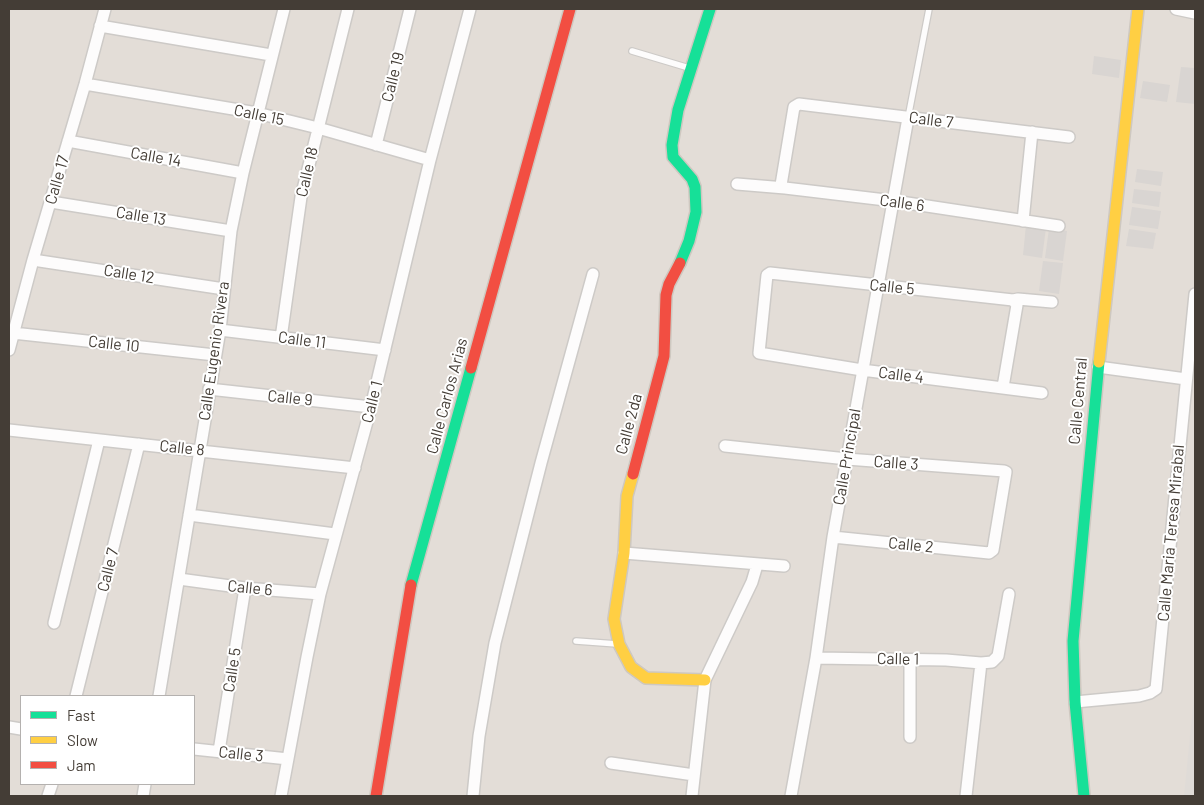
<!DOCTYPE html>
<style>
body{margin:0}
#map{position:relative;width:1204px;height:805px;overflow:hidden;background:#efece9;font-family:Barlow,sans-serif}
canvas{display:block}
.frame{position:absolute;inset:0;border:10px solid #443d36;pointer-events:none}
.legend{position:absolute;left:20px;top:695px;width:175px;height:90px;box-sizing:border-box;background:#fff;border:1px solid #b4b1af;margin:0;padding:6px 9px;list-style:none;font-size:15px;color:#443d36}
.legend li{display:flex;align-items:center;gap:10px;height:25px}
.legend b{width:25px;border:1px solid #b4b1af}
</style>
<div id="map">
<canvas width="1204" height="805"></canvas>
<div class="frame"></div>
<ul class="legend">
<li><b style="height:6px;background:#16e098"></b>Fast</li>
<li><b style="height:6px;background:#ffcf43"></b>Slow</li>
<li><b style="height:6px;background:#f24e42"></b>Jam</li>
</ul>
</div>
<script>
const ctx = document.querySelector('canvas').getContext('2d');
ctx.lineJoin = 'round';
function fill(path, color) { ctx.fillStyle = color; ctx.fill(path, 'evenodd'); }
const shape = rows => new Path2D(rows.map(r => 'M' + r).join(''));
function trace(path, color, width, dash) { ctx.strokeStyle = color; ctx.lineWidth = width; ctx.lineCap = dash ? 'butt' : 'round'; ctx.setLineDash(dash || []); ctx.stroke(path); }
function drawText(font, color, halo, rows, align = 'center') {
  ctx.font = font + ' Barlow,sans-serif'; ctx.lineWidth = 4; ctx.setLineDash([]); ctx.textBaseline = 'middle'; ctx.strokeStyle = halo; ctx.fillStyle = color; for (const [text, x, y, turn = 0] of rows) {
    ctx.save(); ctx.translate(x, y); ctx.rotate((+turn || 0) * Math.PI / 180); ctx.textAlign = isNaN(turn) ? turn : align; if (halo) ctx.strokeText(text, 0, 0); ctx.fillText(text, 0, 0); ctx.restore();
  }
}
fill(shape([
 [9,9,1195,9,1195,796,9,796],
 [21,696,194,696,194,784,21,784]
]), '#e3ddd7');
fill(shape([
 [1195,687,1195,796,1184,796]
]), '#dfdbd7');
fill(shape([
 [1094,56,1121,60,1119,78,1092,74],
 [1181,67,1195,68,1195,104,1176,102],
 [1143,81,1170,85,1167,102,1140,98],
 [1137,169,1163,172,1161,186,1135,182],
 [1134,189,1161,192,1159,207,1132,203],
 [1132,207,1161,211,1158,229,1129,225],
 [1026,225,1046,228,1042,258,1023,255],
 [1049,229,1067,231,1063,261,1045,258],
 [1129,229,1156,233,1153,249,1126,246],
 [1043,261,1063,263,1059,294,1039,291]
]), '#d9d5d2');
const lane = shape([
 [632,51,689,68],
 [908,118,929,9],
 [576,641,617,644]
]);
const street = shape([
 [1176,9,1195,13],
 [100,26,271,55],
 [85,84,257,113,318,128,430,160],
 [68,141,243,173],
 [376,145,410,9],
 [737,184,785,188],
 [51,202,231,231],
 [1023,221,1032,132],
 [1059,226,894,201,785,188,781,185,794,107,799,104,1069,137],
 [33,260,224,289],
 [1013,300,1018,299,1052,302],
 [220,330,385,350],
 [13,333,215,355],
 [281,338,301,197,348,9],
 [9,350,33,260,85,84,105,9],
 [1098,367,1186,379],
 [1003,387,1017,305,1013,300,770,273,767,275,759,353,862,370,1042,393],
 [209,389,371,407],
 [9,430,355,468],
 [725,446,847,459,1004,471,1006,472,993,550,989,553,833,537],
 [189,515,335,534],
 [624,553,784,566],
 [179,579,245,588,320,594],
 [54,623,99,440],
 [816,658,946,660,981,663,992,662,998,656,1009,594],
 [910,660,910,737],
 [76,696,139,444],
 [159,696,220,330,231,231,243,173,284,9],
 [1075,702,1139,696,1150,693,1156,689,1195,294],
 [9,727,21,729],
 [194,749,288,759],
 [219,751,245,588],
 [611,763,694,775],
 [48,796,52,784],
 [143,796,145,784],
 [281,796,307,657,320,594,371,407,430,160,470,9],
 [473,796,479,736,495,643,541,463,593,274],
 [692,796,705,680,752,582,757,565],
 [791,796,816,658,833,537,908,118],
 [966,796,981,663]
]);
const fast = shape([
 [680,263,689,241,696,212,695,187,692,179,673,157,672,145,678,110,710,9],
 [411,585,471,368],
 [1084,796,1075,702,1073,641,1099,362]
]);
const slow = shape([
 [1099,362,1138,9],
 [633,474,627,496,624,553,614,619,619,644,631,667,646,678,705,680]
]);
const jam = shape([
 [471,368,570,9],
 [633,474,664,356,666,295,669,284,680,263],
 [376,796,411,585]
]);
trace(lane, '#cdcac7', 8);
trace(street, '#cdcac7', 14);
trace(fast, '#cec8c0', 14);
trace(slow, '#cec8c0', 14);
trace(jam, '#cec8c0', 14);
trace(lane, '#fdfcfc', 5.5);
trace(street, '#fdfcfc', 11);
trace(fast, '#16e098', 11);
trace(slow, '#ffcf43', 11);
trace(jam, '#f24e42', 11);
drawText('16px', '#443d36', '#fff', [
 ["Calle 19",393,77,-76],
 ["Calle 15",259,115,12],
 ["Calle 7",931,120,7],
 ["Calle 14",156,157,10],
 ["Calle 18",307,172,-77],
 ["Calle 17",57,180,-74],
 ["Calle 6",902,203,8],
 ["Calle 13",141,216,9],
 ["Calle 12",129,274,9],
 ["Calle 5",892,287,6],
 ["Calle 11",302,340,7],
 ["Calle 10",114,344,6],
 ["Calle Eugenio Rivera",214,351,-82],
 ["Calle 4",901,375,7],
 ["Calle Carlos Arias",447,396,-75],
 ["Calle 9",290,398,6],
 ["Calle Central",1078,401,-85],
 ["Calle 1",372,402,-76],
 ["Calle 2da",629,424,-75],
 ["Calle 8",182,448,6],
 ["Calle Principal",847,457,-80],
 ["Calle 3",896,463,4],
 ["Calle Maria Teresa Mirabal",1171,533,-85],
 ["Calle 2",911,545,6],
 ["Calle 7",108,570,-76],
 ["Calle 6",250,588,6],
 ["Calle 1",898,659,1],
 ["Calle 5",232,670,-81],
 ["Calle 3",241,754,6]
]);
</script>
